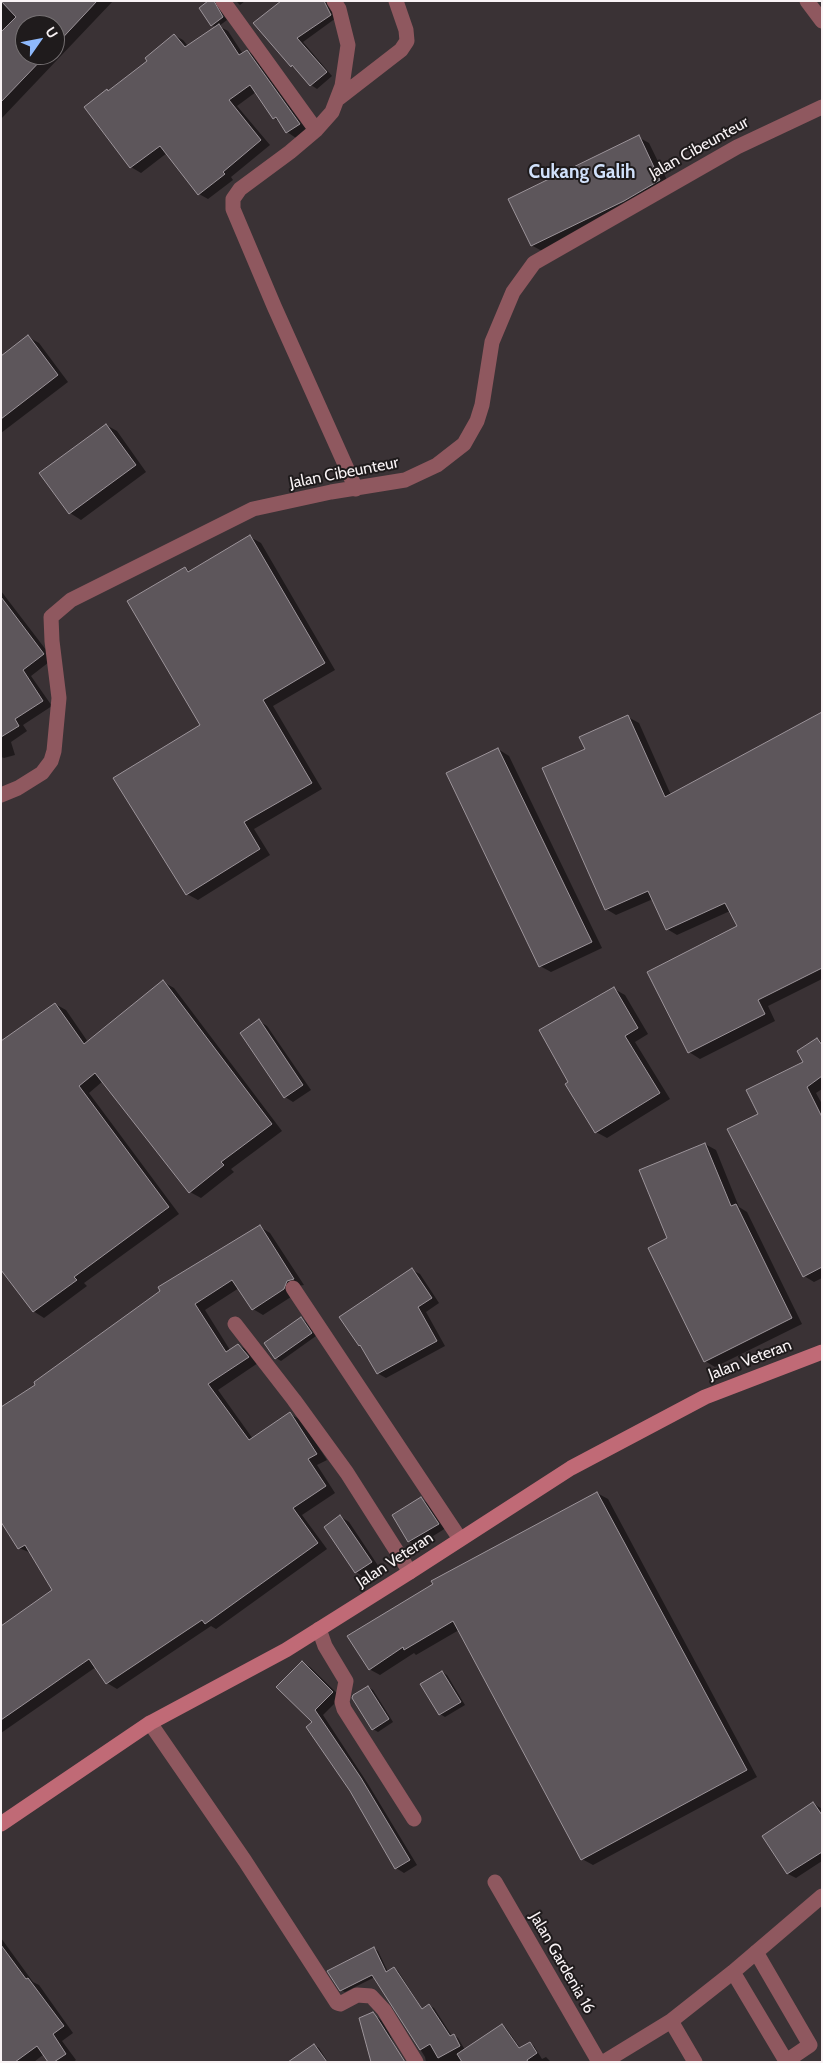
<!DOCTYPE html>
<style>
body{margin:0}
#map{position:relative;width:823px;height:2063px;overflow:hidden;background:#3a3235;font-family:Cabin,sans-serif}
canvas{display:block}
.frame{position:absolute;inset:0;border:2px solid #f9f3f5;pointer-events:none}
.north{position:absolute;left:15px;top:15px;width:50px;height:50px;box-sizing:border-box;background:#1f1b1c;border:1px solid #767173;border-radius:50%;rotate:57deg;font-size:14px;font-weight:700;line-height:20px;text-align:center;color:#f9f3f5}
.north::after{content:'';display:block;margin:auto;width:18px;height:22px;background:#8eb9fc;clip-path:polygon(50% 0,100% 100%,50% 72%,0 100%)}
</style>
<div id="map">
<canvas width="823" height="2063"></canvas>
<div class="frame"></div>
<div class="north">U</div>
</div>
<script>
const ctx = document.querySelector('canvas').getContext('2d');
ctx.lineJoin = 'round';
function fill(path, color) { ctx.fillStyle = color; ctx.fill(path, 'evenodd'); }
const shape = rows => new Path2D(rows.map(r => 'M' + r).join(''));
function trace(path, color, width, dash) { ctx.strokeStyle = color; ctx.lineWidth = width; ctx.lineCap = dash ? 'butt' : 'round'; ctx.setLineDash(dash || []); ctx.stroke(path); }
function drawText(font, color, halo, rows, align = 'center') {
  ctx.font = font + ' Cabin,sans-serif'; ctx.lineWidth = 4; ctx.setLineDash([]); ctx.textBaseline = 'middle'; ctx.strokeStyle = halo; ctx.fillStyle = color; for (const [text, x, y, turn = 0] of rows) {
    ctx.save(); ctx.translate(x, y); ctx.rotate((+turn || 0) * Math.PI / 180); ctx.textAlign = isNaN(turn) ? turn : align; if (halo) ctx.strokeText(text, 0, 0); ctx.fillText(text, 0, 0); ctx.restore();
  }
}
fill(shape([
 [1,1,113,1,1,119],
 [25,25,55,25,55,55,25,55],
 [211,1,219,1,220,10,227,20,219,26,228,31,243,54,247,51,256,57,309,130,296,138,287,132,280,122,274,118,256,92,237,106,270,145,231,177,233,180,208,199,199,194,167,153,141,173,131,167,86,107,149,61,174,35,183,40,188,46,216,27,211,25],
 [236,1,245,1,240,5],
 [283,1,327,1,336,18,303,42,332,76,317,89,311,85,297,69,291,66],
 [638,137,649,143,670,186,542,251,531,245],
 [28,337,39,343,68,382,1,433,1,357],
 [106,425,117,431,146,472,81,520,70,513],
 [250,537,261,543,335,670,273,706,322,789,254,829,270,855,198,900,187,894,202,725,185,568,191,572],
 [1,591,53,659,31,676,52,706,23,725,27,731,11,742,15,755,4,758,1,757],
 [822,713,822,979,768,1006,775,1021,700,1059,689,1052,648,972,738,926,730,911,677,935,667,929,653,899,616,915,606,909,586,750,628,717,639,723,671,795],
 [498,749,509,756,602,948,551,972,540,966],
 [163,982,174,988,282,1131,231,1169,234,1172,201,1198,190,1192,103,1081,89,1093,179,1214,84,1283,87,1286,44,1318,33,1311,55,1004,66,1010,88,1042],
 [614,989,625,995,648,1034,635,1042,670,1099,607,1138,596,1132,570,1082],
 [259,1021,267,1026,311,1090,293,1102,285,1097],
 [817,1039,822,1042,822,1089,816,1093,822,1104,822,1278,814,1282,804,1276,760,1114,805,1062],
 [705,1144,716,1150,739,1207,747,1212,802,1324,715,1367,705,1361,668,1239],
 [260,1227,270,1233,304,1285,298,1286,294,1295,263,1315,253,1309,239,1288,205,1310,230,1350,238,1345,249,1351,258,1363,218,1390,253,1439,290,1414,301,1420,327,1460,317,1465,335,1493,302,1515,327,1549,216,1629,211,1626,117,1689,107,1683,96,1667,1,1733,1,1627,54,1590,31,1553,19,1548,37,1385],
 [412,1270,420,1274,439,1303,426,1312,445,1346,386,1378,377,1373,363,1347,341,1317],
 [301,1319,306,1322,316,1336,281,1361,276,1358],
 [597,1493,608,1499,757,1777,593,1865,582,1859,459,1630,416,1655,414,1653,380,1675,369,1669],
 [421,1499,429,1504,446,1528,417,1546,409,1541],
 [341,1517,349,1522,379,1567,364,1577,356,1572],
 [302,1662,310,1667,341,1697,323,1715,368,1784,417,1865,404,1873,396,1868,314,1723],
 [442,1672,447,1675,465,1705,445,1717,440,1714],
 [368,1687,373,1690,393,1722,378,1732,373,1729],
 [813,1803,822,1809,822,1861,796,1878,788,1874,763,1836],
 [1,1938,33,1982,39,1985,73,2033,62,2041,76,2060,73,2062,49,2062,44,2054,34,2062,1,2062],
 [374,1948,378,1951,388,1972,394,1968,398,1971,423,2010,430,2006,434,2008,452,2036,454,2035,458,2038,465,2050,502,2026,506,2028,521,2049,530,2043,534,2046,542,2059,546,2057,551,2062,426,2062,425,2057,375,1977,345,1992,341,1990],
 [373,2014,381,2020,389,2033,402,2062],
 [315,2046,319,2048,328,2062,297,2062]
]), '#0007');
const building = shape([
 [1,1,97,1,55,46,55,25,25,25,25,55,46,55,1,102,1,32,16,17,1,1],
 [208,1,214,1,223,17,211,26,199,8,208,1],
 [281,1,324,1,331,15,297,38,327,72,310,86,292,65,291,67,253,23,281,1],
 [219,24,239,55,247,50,300,124,286,133,276,117,273,119,250,85,229,100,261,140,223,172,225,174,198,195,160,146,130,168,84,107,107,89,108,91,147,61,145,58,174,34,185,47,219,24],
 [639,135,660,180,624,201,531,246,508,199,639,135],
 [28,335,58,375,1,419,1,356,28,335],
 [106,424,136,465,69,514,39,473,106,424],
 [250,535,325,663,263,700,312,783,244,822,260,849,186,895,113,778,200,725,127,601,185,567,188,572,250,535],
 [1,597,44,654,23,670,43,701,15,719,19,726,1,737,1,597],
 [822,712,822,968,758,1000,765,1014,688,1053,647,972,737,926,725,903,666,930,648,891,605,910,542,768,585,749,579,737,628,715,665,797,822,712],
 [498,748,592,942,539,967,446,773,498,748],
 [163,980,272,1124,221,1162,224,1165,189,1193,95,1073,79,1086,169,1207,74,1277,77,1280,33,1312,1,1270,1,1041,55,1003,84,1044,163,980],
 [614,987,638,1028,625,1036,660,1093,595,1133,565,1084,568,1082,539,1030,614,987],
 [259,1019,303,1085,284,1098,240,1033,259,1019],
 [817,1038,822,1045,822,1076,807,1087,822,1117,822,1267,803,1277,727,1129,758,1114,746,1090,803,1062,797,1051,817,1038],
 [705,1143,731,1206,736,1204,792,1318,704,1362,648,1248,667,1238,639,1170,705,1143],
 [260,1225,294,1279,287,1281,284,1289,252,1310,232,1280,195,1304,226,1352,238,1344,249,1357,208,1384,249,1440,290,1412,317,1454,308,1459,326,1486,293,1508,318,1543,205,1624,202,1620,106,1684,89,1659,1,1720,1,1626,52,1590,25,1545,18,1549,1,1522,1,1407,35,1385,34,1382,160,1291,158,1287,260,1225],
 [412,1268,432,1298,418,1307,437,1341,377,1374,360,1345,359,1346,339,1317,412,1268],
 [301,1317,312,1333,275,1359,264,1343,301,1317],
 [597,1492,747,1770,581,1860,453,1621,404,1650,403,1647,369,1670,347,1636,433,1584,431,1581,597,1492],
 [421,1497,439,1524,408,1542,392,1515,421,1497],
 [340,1515,372,1562,355,1573,324,1527,340,1515],
 [302,1661,333,1692,315,1710,361,1778,410,1860,395,1869,350,1791,306,1727,312,1722,276,1687,302,1661],
 [442,1671,461,1702,439,1715,420,1684,442,1671],
 [368,1686,389,1719,372,1730,352,1698,353,1695,368,1686],
 [813,1802,822,1815,822,1852,787,1874,762,1836,813,1802],
 [1,1945,26,1979,28,1978,64,2026,53,2034,66,2054,54,2062,48,2062,37,2046,15,2062,1,2062,1,1945],
 [374,1947,386,1972,394,1967,422,2009,429,2004,450,2036,454,2034,460,2046,438,2058,430,2044,420,2050,372,1975,340,1991,327,1971,374,1947],
 [373,2012,376,2016,405,2062,371,2062,359,2018,373,2012],
 [502,2024,519,2048,530,2042,537,2053,527,2060,528,2062,462,2062,457,2054,502,2024],
 [314,2044,327,2062,288,2062,314,2044]
]);
fill(building, '#5d565b');
trace(building, '#9c949a', 1);
trace(shape([
 [223,1,316,130],
 [334,1,339,9,348,45,342,86,332,112,316,130,290,152,240,189,233,199,233,209,274,306,356,489],
 [807,1,822,21],
 [339,98,401,50,407,41,406,30,396,1],
 [1,795,18,788,42,773,51,761,54,751,59,698,52,641,51,617,71,600,253,509,331,492,405,480,437,465,464,444,477,421,482,405,492,342,513,292,534,263,737,147,822,107],
 [293,1288,460,1539],
 [235,1324,294,1400,347,1473,410,1572],
 [319,1629,325,1646,346,1681,342,1702,344,1709,414,1819],
 [150,1723,245,1861,337,2003,340,2004,357,1995,371,1996,384,2010,416,2062],
 [495,1882,599,2062],
 [756,1952,810,2045,785,2062],
 [733,1972,786,2061],
 [671,2021,695,2062],
 [604,2062,671,2021,733,1972,822,1896]
]), '#8f585f', 15);
trace(shape([
 [1,1824,150,1723,286,1650,410,1572,571,1468,705,1397,822,1352]
]), '#c06a76', 15);
drawText('16px', '#f9f3f5', '#1f1b1c', [
 ["Jalan Cibeunteur",699,148,-29],
 ["Jalan Cibeunteur",344,473,-11],
 ["Jalan Veteran",750,1360,-21],
 ["Jalan Veteran",395,1560,-33],
 ["Jalan Gardenia 16",562,1963,60]
]);
drawText('bold 19px', '#d1e1fb', '#1f1b1c', [
 ["Cukang Galih",582,172]
]);
</script>
